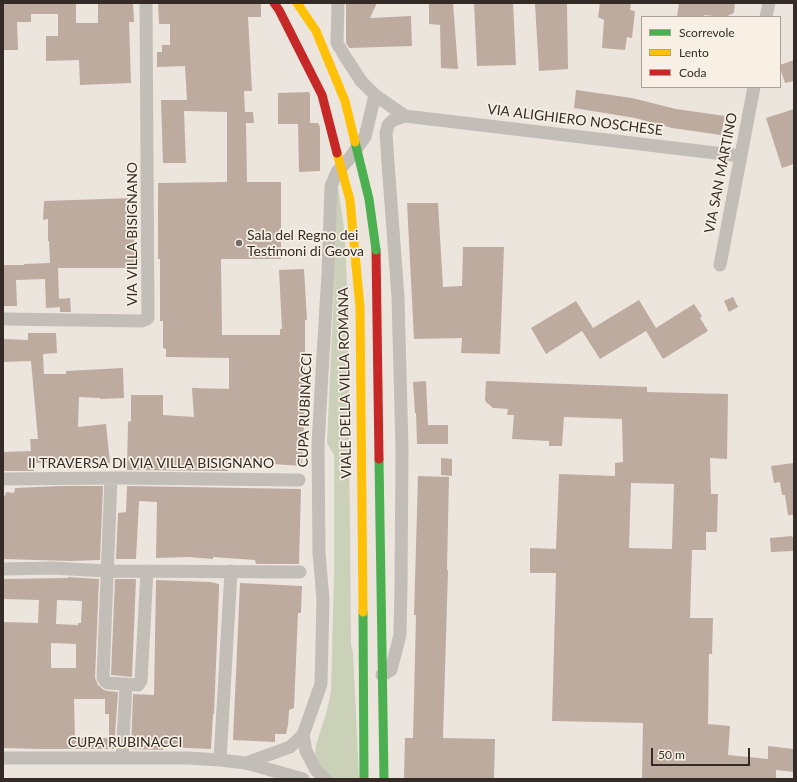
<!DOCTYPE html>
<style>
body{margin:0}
#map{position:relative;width:797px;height:782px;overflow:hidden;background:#ebe5de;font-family:Lato,sans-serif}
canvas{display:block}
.frame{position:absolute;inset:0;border:4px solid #342b26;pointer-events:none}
.legend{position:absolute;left:641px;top:16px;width:140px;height:72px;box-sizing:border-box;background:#f8f0e5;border:1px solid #aaa199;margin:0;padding:5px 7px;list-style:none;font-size:12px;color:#342b26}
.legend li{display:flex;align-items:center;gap:8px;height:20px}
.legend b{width:20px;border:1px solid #aaa199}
.scale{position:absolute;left:651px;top:748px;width:99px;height:18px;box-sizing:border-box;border:2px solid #342b26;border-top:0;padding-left:5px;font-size:12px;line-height:14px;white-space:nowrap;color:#342b26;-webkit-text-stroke:3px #f8f0e5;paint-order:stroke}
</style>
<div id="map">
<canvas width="797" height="782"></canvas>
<div class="frame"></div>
<ul class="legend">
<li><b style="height:5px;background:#4caf50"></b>Scorrevole</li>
<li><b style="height:5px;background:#ffc107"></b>Lento</li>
<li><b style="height:5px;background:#c62828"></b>Coda</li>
</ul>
<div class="scale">50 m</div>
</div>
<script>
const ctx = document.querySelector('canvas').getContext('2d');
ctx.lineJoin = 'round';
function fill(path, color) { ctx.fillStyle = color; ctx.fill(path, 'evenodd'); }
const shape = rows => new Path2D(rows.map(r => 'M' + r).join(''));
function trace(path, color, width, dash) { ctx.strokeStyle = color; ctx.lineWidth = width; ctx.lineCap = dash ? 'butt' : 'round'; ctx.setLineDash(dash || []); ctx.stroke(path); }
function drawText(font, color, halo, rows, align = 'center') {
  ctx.font = font + ' Lato,sans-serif'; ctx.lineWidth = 3.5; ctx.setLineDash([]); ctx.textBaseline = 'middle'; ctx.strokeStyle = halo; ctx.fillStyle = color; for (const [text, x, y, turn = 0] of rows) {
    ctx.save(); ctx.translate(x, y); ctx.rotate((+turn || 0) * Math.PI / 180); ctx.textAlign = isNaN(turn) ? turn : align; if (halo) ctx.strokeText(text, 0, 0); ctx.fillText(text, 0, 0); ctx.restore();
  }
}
fill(shape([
 [337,179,345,236,348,312,351,645,353,652,359,779,332,779,321,766,315,754,316,745,326,714,331,692,334,575,334,455,327,443,335,265]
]), '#cbd0b9');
fill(shape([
 [3,3,75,3,75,4,76,4,76,23,98,23,98,3,133,3,134,22,129,22,131,83,80,85,79,60,46,61,46,36,58,36,58,14,31,14,31,22,17,22,18,50,3,50],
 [158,3,261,3,261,17,248,17,252,91,244,91,245,112,253,112,254,123,246,123,247,182,281,182,281,259,221,259,222,335,280,335,280,329,282,329,279,270,304,269,307,320,305,320,305,377,306,377,302,466,272,464,270,459,229,461,228,471,127,470,128,422,131,421,131,395,163,395,163,415,194,417,192,388,229,389,229,358,166,357,166,349,163,348,163,321,160,321,160,259,158,259,158,183,227,182,227,112,184,111,186,163,163,163,161,100,187,100,185,66,157,67,157,52,162,52,162,45,170,45,170,24,159,24],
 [346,3,377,3,370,18,411,16,412,46,349,48,346,43],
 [429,3,453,3,458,69,441,68,440,25,429,24],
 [474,3,513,3,516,65,477,66],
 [567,3,568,69,539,71,535,4],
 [600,3,631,3,630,10,635,11,632,38,627,37,625,50,602,48,604,20,598,17],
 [679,3,735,3,734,13,725,17,704,15,704,17,677,17],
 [794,60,794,81,785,83,780,68,780,65],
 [576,90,632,98,676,109,725,116,721,135,672,128,635,118,574,108],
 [309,92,310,95,310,123,318,123,320,127,320,171,299,172,298,124,278,124,278,93],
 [794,109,794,164,782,168,766,118],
 [133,198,135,268,58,268,59,299,70,298,71,312,60,312,60,302,60,307,46,308,45,279,16,280,17,306,3,306,3,265,24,265,24,264,50,263,49,241,48,241,48,219,43,220,44,201],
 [407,203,438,203,443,287,462,286,463,247,504,247,500,354,461,353,462,338,414,339],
 [733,297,738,307,729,312,724,301],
 [639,300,656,328,694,304,702,316,700,318,708,331,663,359,646,331,600,359,582,331,546,354,531,328,576,301,593,328],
 [28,333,56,333,57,353,43,354,44,374,66,374,66,371,123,368,124,398,100,399,100,398,79,397,78,427,106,424,110,463,64,469,62,462,34,463,34,471,3,471,3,452,31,451,30,439,38,439,31,361,3,362,3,339,28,340],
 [426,381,428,425,448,425,448,444,417,444,416,413,415,413,413,382],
 [486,381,647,387,647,392,728,394,727,459,710,458,711,494,718,494,717,532,706,532,706,550,692,550,690,618,713,618,712,654,709,654,708,724,730,726,728,755,768,759,768,746,794,749,794,772,776,770,776,779,642,779,643,723,552,721,556,573,530,573,530,548,556,549,559,474,615,476,615,463,623,462,622,419,564,417,562,446,549,446,549,441,512,439,514,415,507,415,508,409,493,408,486,402,485,400],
 [631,483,674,484,672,549,629,548],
 [441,458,452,459,452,476,441,475],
 [794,463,794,515,788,515,785,495,782,495,780,482,774,483,771,466],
 [418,476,449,477,447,570,448,570,443,738,495,739,494,779,404,779,405,738,413,738,416,615,414,615],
 [61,486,103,486,100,560,70,561,3,559,3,495,5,496,6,492,14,493,15,488],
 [127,486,301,489,299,564,256,564,255,560,213,557,213,559,188,557,156,558,157,502,139,501,136,559,116,559,118,513,126,512],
 [792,536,792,537,794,537,794,548,793,548,793,551,771,552,770,538],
 [68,577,99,579,95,678,98,685,104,690,107,691,118,692,114,749,41,749,4,748,4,722,3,722,3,622,38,623,39,600,3,599,3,579,68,578],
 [57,600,82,601,81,623,78,623,78,625,56,624],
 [51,643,76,644,76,668,51,668],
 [74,699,105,699,105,714,109,714,109,738,75,738],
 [115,579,136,579,132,677,111,675],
 [156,580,210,582,219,584,219,591,214,714,213,714,211,749,163,747,163,750,131,749,133,694,154,695],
 [240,583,302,586,301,613,298,613,294,708,289,710,288,725,286,734,275,734,275,742,233,740]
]), '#beaba0');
trace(shape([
 [338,3,337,43,346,58,361,81,375,95,405,116,741,156],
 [766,17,769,3],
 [720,265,754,87],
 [3,319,142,321,147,319,148,318,146,3],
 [111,478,103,678,105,681,108,683,138,685,141,681,147,571],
 [3,479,120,478,299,480],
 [3,569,52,568,107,571,300,572],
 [382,675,391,670,400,635,401,586,402,449,398,297,388,163,386,133,388,125,393,120,405,116],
 [3,758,187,758,220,760,246,763,303,779],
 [122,758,126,685],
 [220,760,231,571],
 [246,763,290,747,303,735],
 [325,779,316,770,306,751,303,735,321,684,323,599,319,553,318,445,323,355,328,274,331,186,337,172,349,159,365,137,375,95]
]), '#c3bdb7', 13);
trace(shape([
 [379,459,384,779],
 [363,612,364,779]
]), '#4caf50', 9);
trace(shape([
 [356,265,360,307,363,612]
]), '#ffc107', 9);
trace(shape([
 [376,250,379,459]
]), '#c62828', 9);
trace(shape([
 [355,142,369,199,376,250]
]), '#4caf50', 9);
trace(shape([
 [297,3,316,31,345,101,355,142],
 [337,153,350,200,356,265]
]), '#ffc107', 9);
trace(shape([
 [274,3,279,10,322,95,337,153]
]), '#c62828', 9);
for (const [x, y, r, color] of [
 [239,243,4,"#746c66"]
]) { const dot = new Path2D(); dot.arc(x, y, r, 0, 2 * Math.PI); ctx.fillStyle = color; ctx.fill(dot); trace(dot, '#f8f0e5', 1.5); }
drawText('14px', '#342b26', '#f8f0e5', [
 ["VIA ALIGHIERO NOSCHESE",575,120,7],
 ["VIA SAN MARTINO",721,173,-79],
 ["VIA VILLA BISIGNANO",132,234,-90],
 ["VIALE DELLA VILLA ROMANA",345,383,-91],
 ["CUPA RUBINACCI",305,410,-88],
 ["II TRAVERSA DI VIA VILLA BISIGNANO",151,463],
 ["CUPA RUBINACCI",125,742]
]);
drawText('14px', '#342b26', '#f8f0e5', [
 ["Sala del Regno dei",247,235],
 ["Testimoni di Geova",247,251]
], 'left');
</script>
